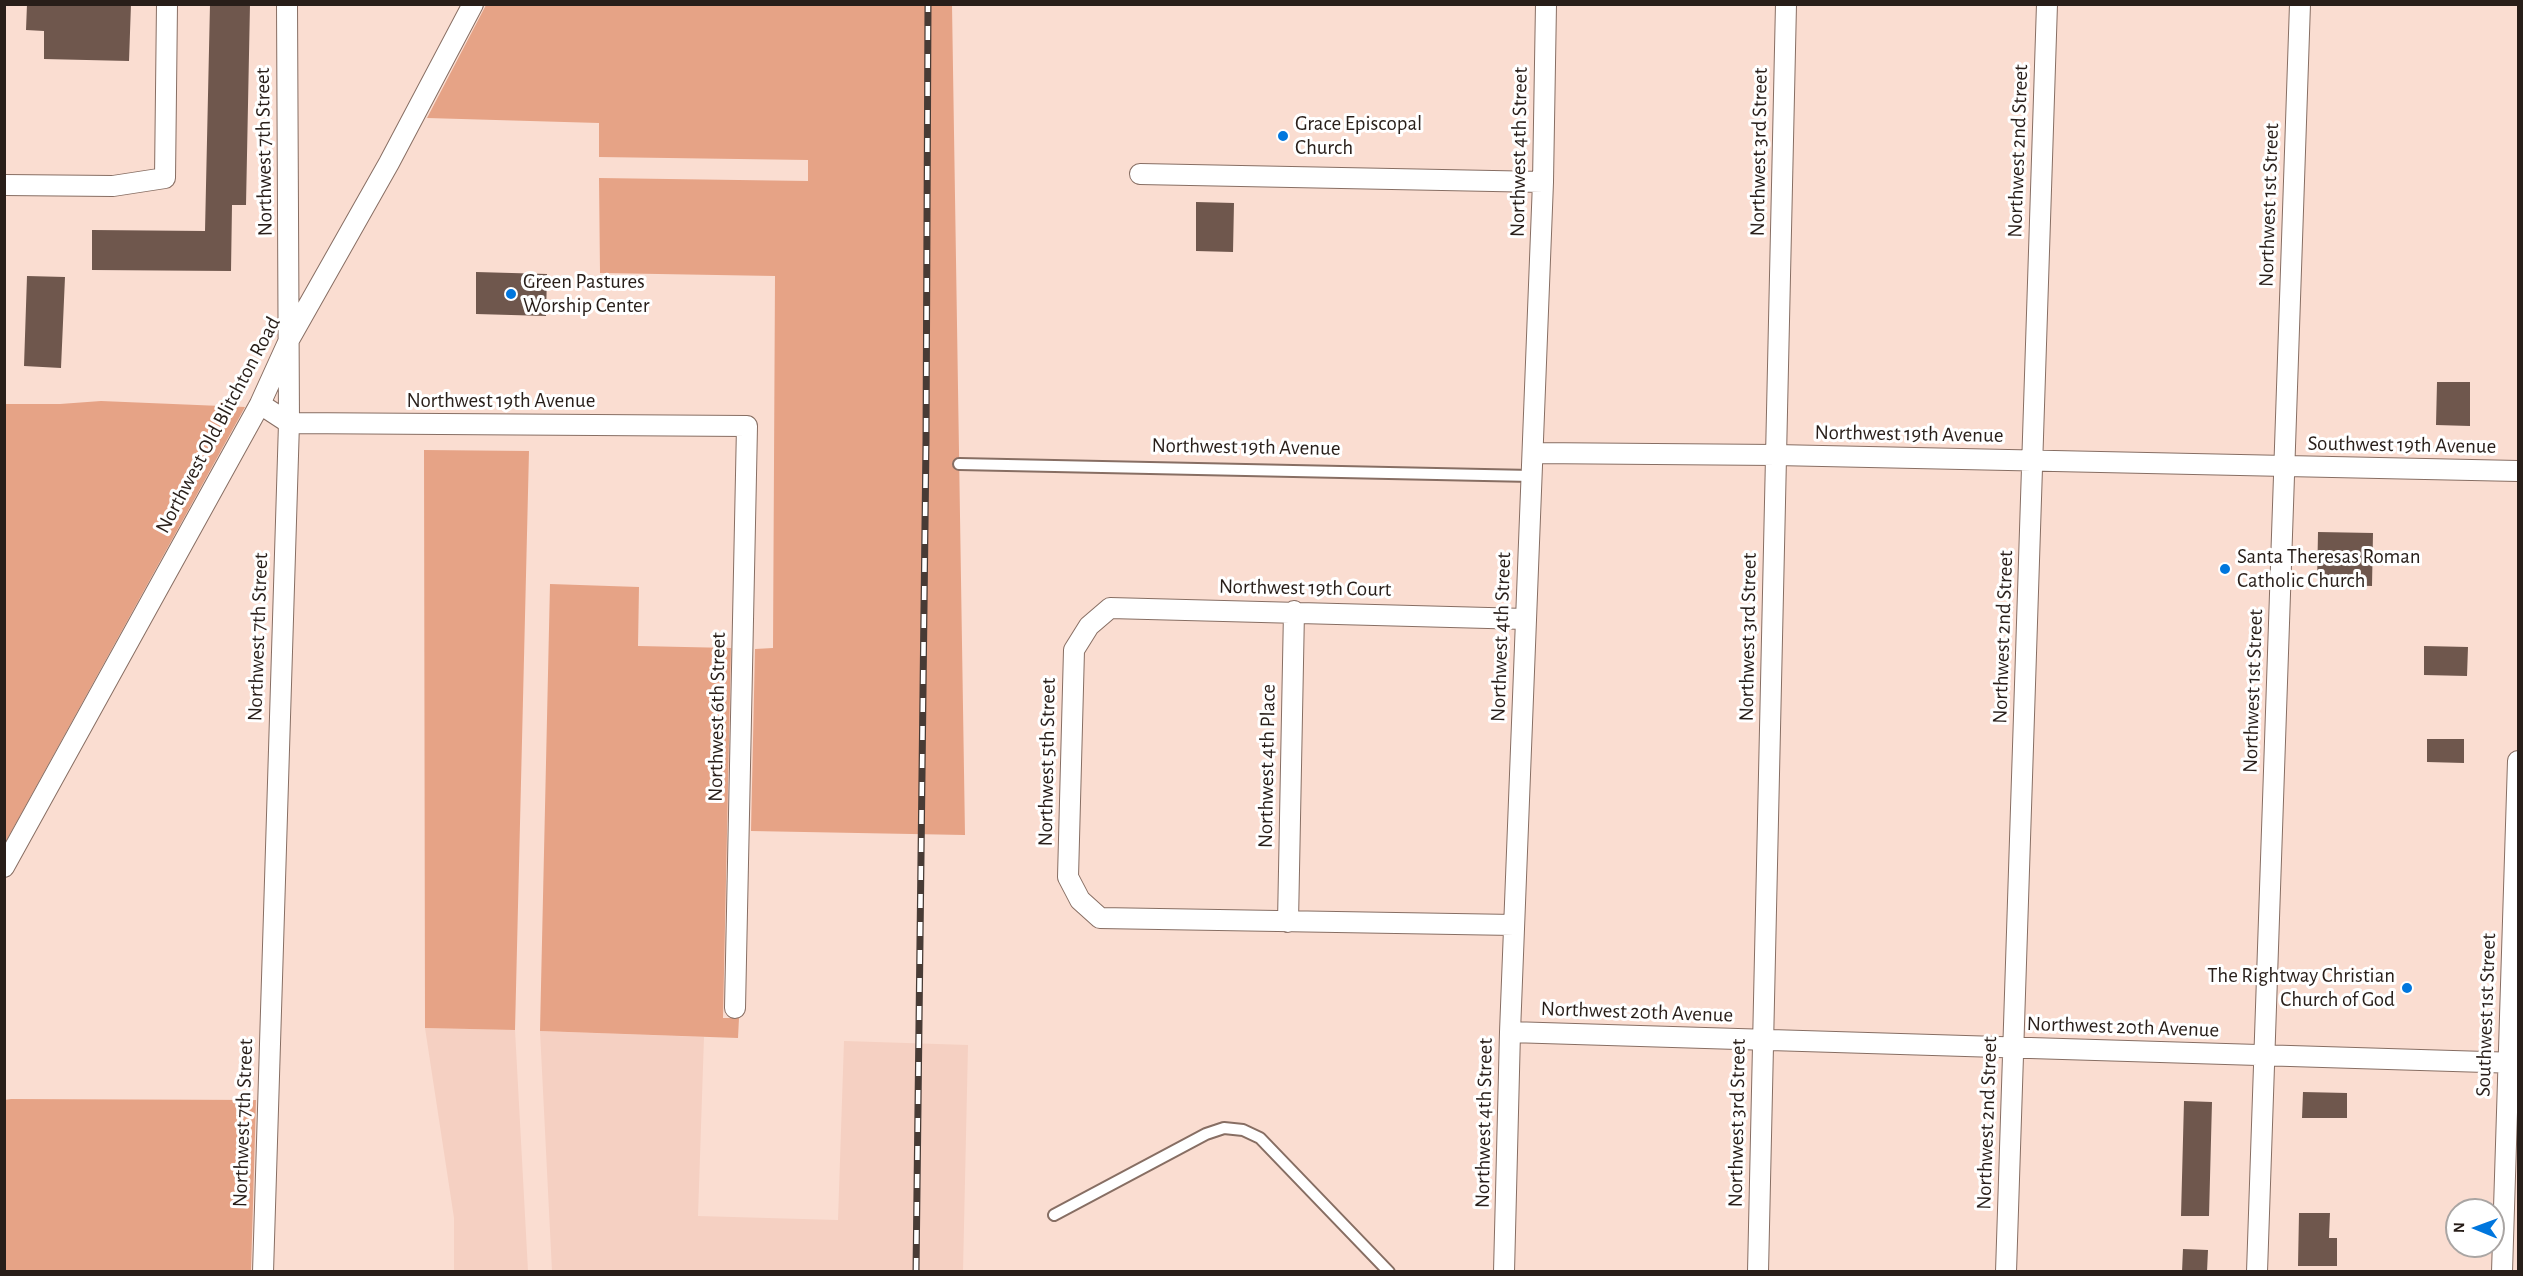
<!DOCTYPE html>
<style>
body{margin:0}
#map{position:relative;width:2523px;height:1276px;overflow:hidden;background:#faddd1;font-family:"Alegreya Sans",sans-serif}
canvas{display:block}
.frame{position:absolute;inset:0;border:6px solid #281e19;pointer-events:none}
.north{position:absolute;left:2445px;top:1198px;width:60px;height:60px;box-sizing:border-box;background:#fff;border:2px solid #a9a5a3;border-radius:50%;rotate:271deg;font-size:16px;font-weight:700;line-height:24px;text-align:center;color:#281e19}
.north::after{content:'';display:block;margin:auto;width:21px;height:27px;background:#0076dd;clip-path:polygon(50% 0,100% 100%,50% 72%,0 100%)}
</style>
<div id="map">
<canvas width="2523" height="1276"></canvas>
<div class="frame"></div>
<div class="north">N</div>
</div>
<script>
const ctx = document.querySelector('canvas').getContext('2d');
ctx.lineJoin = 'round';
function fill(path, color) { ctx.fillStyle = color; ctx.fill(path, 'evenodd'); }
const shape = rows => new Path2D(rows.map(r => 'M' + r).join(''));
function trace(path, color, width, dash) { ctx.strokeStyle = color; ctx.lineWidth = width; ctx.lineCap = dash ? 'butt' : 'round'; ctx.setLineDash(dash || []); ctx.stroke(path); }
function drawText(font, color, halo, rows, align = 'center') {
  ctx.font = font + ' "Alegreya Sans",sans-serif'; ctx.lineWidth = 6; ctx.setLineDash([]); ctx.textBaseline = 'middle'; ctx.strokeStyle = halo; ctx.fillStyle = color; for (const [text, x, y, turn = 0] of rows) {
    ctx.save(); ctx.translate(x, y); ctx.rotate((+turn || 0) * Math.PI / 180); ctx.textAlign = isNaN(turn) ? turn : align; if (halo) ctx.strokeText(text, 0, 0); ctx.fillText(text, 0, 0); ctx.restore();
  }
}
fill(shape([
 [425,1028,515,1030,528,1271,454,1271,454,1218],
 [540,1031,704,1037,698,1216,838,1220,844,1041,968,1045,963,1271,552,1271]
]), '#f5d0c2');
fill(shape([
 [486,5,952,5,965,835,751,831,755,649,773,648,775,276,600,273,599,178,808,181,808,160,599,157,599,123,427,118],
 [101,401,245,407,5,843,5,404,60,404],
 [424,450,529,451,515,1030,425,1028],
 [550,584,639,587,638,646,731,648,723,1018,739,1018,738,1038,540,1031],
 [11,1099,256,1100,251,1271,5,1271,4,1100]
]), '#e6a386');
fill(shape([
 [27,4,131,4,129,61,44,59,44,31,26,30],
 [210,4,250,4,246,205,232,205,231,271,92,270,92,230,205,231],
 [1196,202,1234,203,1233,252,1196,251],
 [476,272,547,274,546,316,476,314],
 [27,276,65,277,61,368,24,366],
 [2437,382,2470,382,2470,426,2436,425],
 [2318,532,2373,533,2372,586,2317,585],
 [2424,646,2468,647,2467,676,2424,675],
 [2427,739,2464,739,2464,763,2427,762],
 [2303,1092,2347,1093,2347,1118,2302,1118],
 [2184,1101,2212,1102,2209,1216,2181,1216],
 [2299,1213,2330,1213,2329,1238,2337,1238,2337,1266,2298,1266],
 [2183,1249,2208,1250,2207,1272,2182,1272]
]), '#6f574d');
const lane = shape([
 [959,464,1532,476],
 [1054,1215,1206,1134,1224,1128,1243,1130,1260,1138,1389,1272]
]);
const street = shape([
 [1140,174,1543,182],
 [4,185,113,186,165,178,167,4],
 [260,404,289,423,747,426,735,1008],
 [1533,453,1776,455,2518,471],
 [4,867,260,404,290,338,389,163,473,4],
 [1288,922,1294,611],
 [1514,925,1100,918,1080,900,1068,877,1074,650,1089,626,1110,608,1526,619],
 [1510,1032,2518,1063],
 [263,1272,289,423,287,4],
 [1504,1272,1510,1032,1543,182,1546,4],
 [1758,1272,1786,4],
 [2006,1272,2047,4],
 [2257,1272,2300,4],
 [2502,1272,2518,761]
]);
trace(lane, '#876e63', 14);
trace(street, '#876e63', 22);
trace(lane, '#fff', 10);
trace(street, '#fff', 20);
const rail = shape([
 [916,1272,926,442,928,4]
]);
trace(rail, '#483b35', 7);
trace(rail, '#fff', 4.5, [14]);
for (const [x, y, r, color] of [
 [1283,136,6,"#0076dd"],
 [511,294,6,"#0076dd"],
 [2225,569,6,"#0076dd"],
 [2407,988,6,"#0076dd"]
]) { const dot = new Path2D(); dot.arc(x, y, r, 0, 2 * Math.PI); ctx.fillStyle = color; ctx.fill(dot); trace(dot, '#fff', 2); }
drawText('21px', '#281e19', '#fff', [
 ["Grace Episcopal",1295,124],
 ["Church",1295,148],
 ["Green Pastures",523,282],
 ["Worship Center",523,306],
 ["Santa Theresas Roman",2237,557],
 ["Catholic Church",2237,581],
 ["The Rightway Christian",2395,976,"right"],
 ["Church of God",2395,1000,"right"]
], 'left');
drawText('21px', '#281e19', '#fff', [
 ["Northwest 2nd Street",2018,151,-88],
 ["Northwest 7th Street",264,152,-91],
 ["Northwest 4th Street",1519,152,-89],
 ["Northwest 3rd Street",1759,152,-89],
 ["Northwest 1st Street",2269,205,-88],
 ["Northwest 19th Avenue",501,401],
 ["Northwest Old Blitchton Road",218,425,-62],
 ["Northwest 19th Avenue",1909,434,1],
 ["Southwest 19th Avenue",2402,445,1],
 ["Northwest 19th Avenue",1246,447,1],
 ["Northwest 19th Court",1305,588,1],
 ["Northwest 7th Street",258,637,-88],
 ["Northwest 4th Street",1501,637,-88],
 ["Northwest 3rd Street",1748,637,-89],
 ["Northwest 2nd Street",2003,637,-88],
 ["Northwest 1st Street",2253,691,-88],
 ["Northwest 6th Street",717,717,-89],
 ["Northwest 5th Street",1047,762,-89],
 ["Northwest 4th Place",1267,766,-89],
 ["Northwest 20th Avenue",1637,1012,2],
 ["Southwest 1st Street",2486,1015,-88],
 ["Northwest 20th Avenue",2123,1027,2],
 ["Northwest 7th Street",243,1123,-88],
 ["Northwest 4th Street",1484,1123,-89],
 ["Northwest 3rd Street",1737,1123,-89],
 ["Northwest 2nd Street",1987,1123,-88]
]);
</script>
